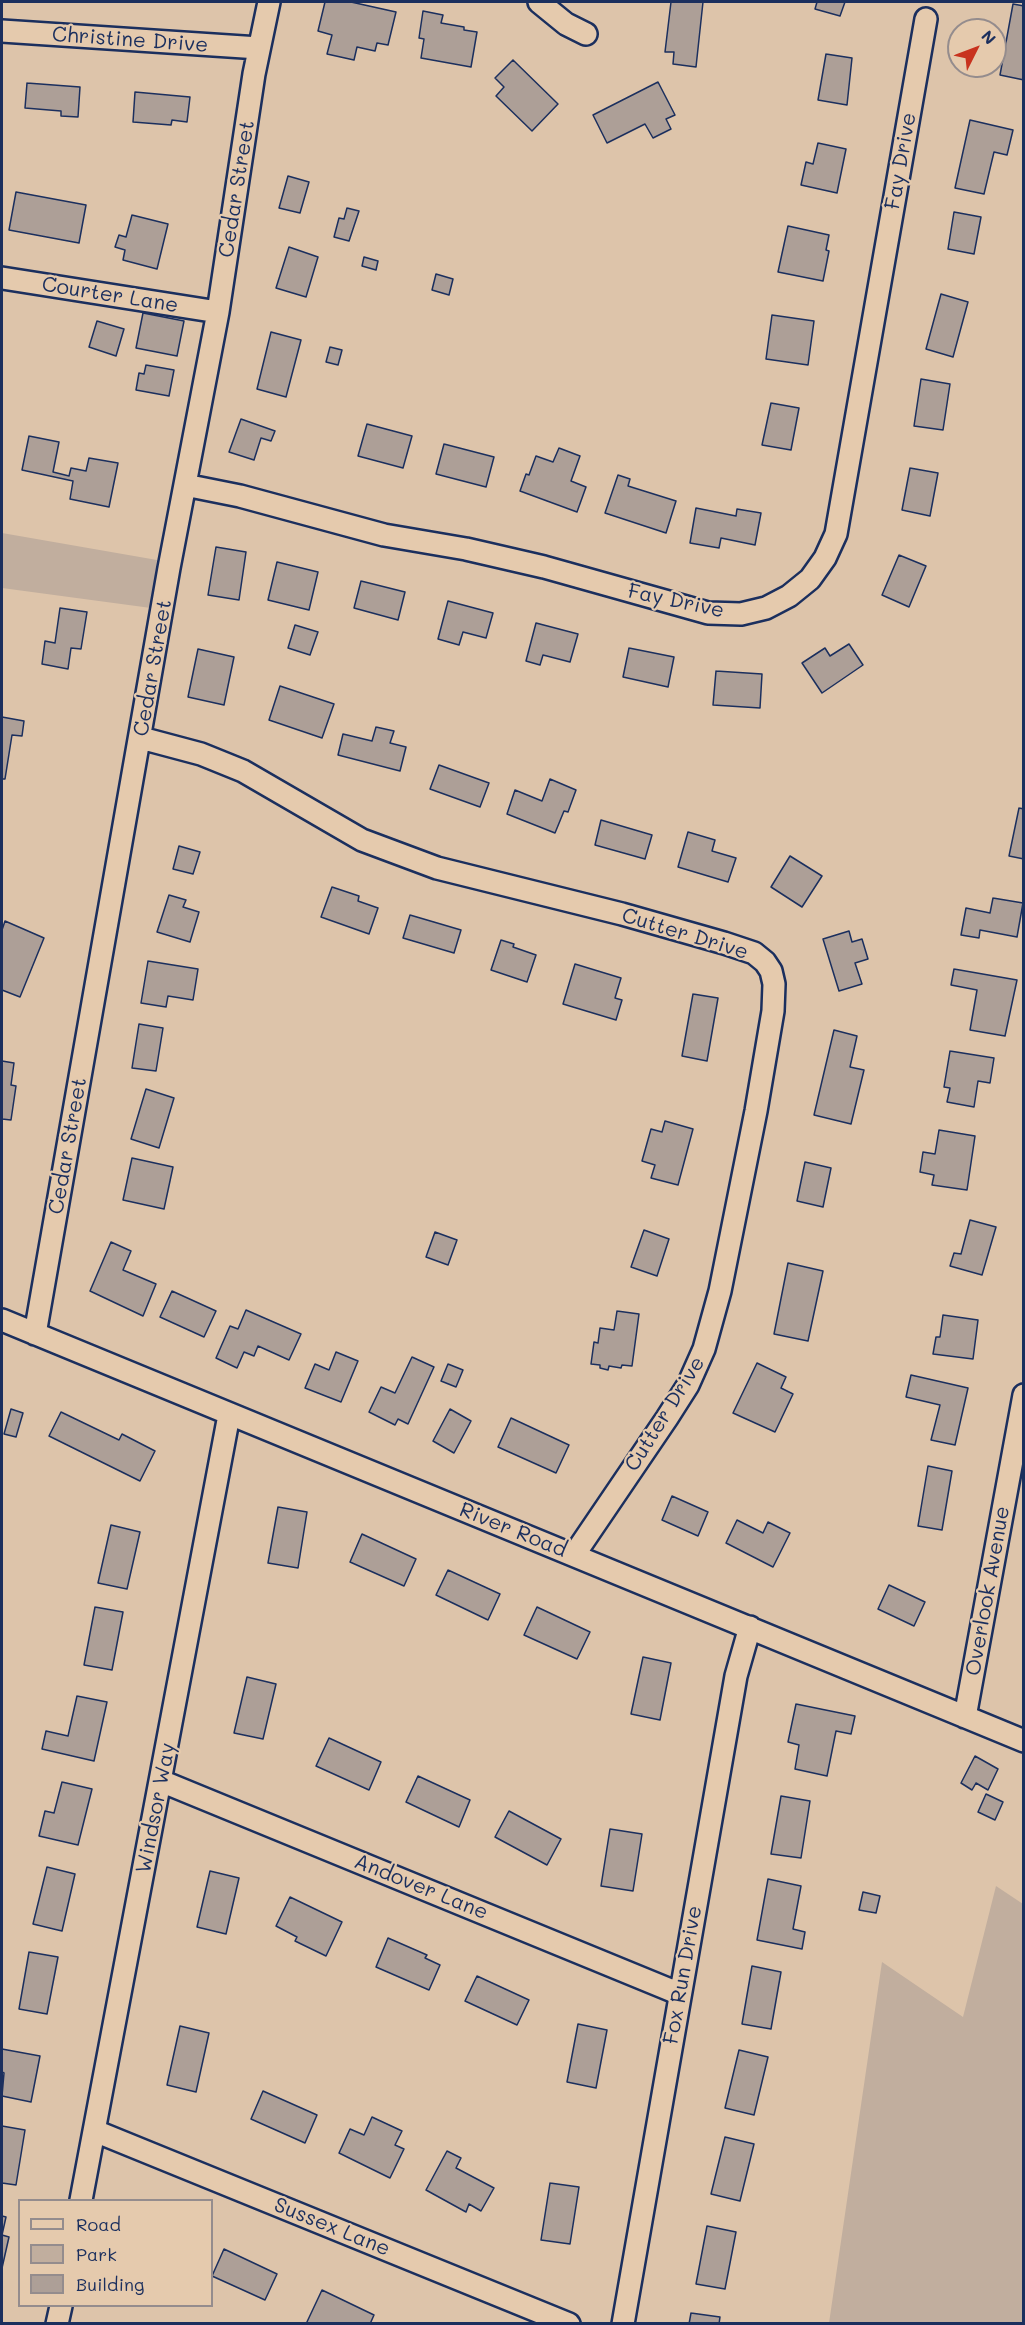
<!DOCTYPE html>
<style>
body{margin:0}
#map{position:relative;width:1025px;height:2325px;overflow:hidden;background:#ddc4aa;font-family:Mali,sans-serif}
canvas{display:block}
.frame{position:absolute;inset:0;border:3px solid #1b2f5e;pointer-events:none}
.legend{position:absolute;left:18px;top:2199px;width:195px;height:108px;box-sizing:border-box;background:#e5caad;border:2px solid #948c8d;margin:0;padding:8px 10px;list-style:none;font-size:18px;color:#1b2f5e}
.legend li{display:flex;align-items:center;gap:12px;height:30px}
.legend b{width:30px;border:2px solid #948c8d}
.north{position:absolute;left:947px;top:18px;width:60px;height:60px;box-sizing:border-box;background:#e5caad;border:2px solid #948c8d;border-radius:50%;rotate:48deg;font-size:16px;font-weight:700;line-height:24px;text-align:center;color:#1b2f5e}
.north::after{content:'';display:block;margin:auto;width:21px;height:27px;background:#c8321e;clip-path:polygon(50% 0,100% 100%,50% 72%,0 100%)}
</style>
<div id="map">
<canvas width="1025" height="2325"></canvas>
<div class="frame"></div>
<ul class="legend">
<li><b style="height:8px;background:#e5caad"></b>Road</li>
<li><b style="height:16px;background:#c1ae9e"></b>Park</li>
<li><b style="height:16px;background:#ad9f97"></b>Building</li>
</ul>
<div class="north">N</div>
</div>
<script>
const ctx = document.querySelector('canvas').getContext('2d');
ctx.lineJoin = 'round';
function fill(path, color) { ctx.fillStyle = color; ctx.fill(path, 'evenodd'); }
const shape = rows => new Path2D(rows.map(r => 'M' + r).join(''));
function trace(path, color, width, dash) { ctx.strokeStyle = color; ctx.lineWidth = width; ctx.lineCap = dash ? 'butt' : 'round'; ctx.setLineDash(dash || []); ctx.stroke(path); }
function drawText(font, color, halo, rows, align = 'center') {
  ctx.font = font + ' Mali,sans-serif'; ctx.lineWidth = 4.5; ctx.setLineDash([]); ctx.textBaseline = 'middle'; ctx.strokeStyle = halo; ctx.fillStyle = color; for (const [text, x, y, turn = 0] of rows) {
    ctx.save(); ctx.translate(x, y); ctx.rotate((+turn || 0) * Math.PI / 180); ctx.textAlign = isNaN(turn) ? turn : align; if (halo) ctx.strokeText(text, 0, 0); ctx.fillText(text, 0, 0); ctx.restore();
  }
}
fill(shape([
 [2,533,157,560,151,608,2,588],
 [996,1886,1023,1904,1023,2323,829,2323,882,1962,963,2017]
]), '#c1ae9e');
const building = shape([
 [325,2,351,2,396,12,388,45,377,43,375,51,357,47,354,60,327,54,332,35,318,31,325,2],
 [671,2,703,2,696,67,673,64,674,52,665,52,671,2],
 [817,2,845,2,840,16,815,9,817,2],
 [1013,4,1024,6,1024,80,1000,75,1013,4],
 [423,11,443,15,441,23,464,27,464,30,477,32,471,67,421,58,424,39,419,38,423,11],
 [826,54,852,58,847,105,818,100,826,54],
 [513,60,558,104,532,131,496,96,504,87,495,78,513,60],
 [658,82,675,115,666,119,671,129,653,138,645,124,607,143,593,115,658,82],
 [27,83,80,87,78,117,61,116,61,111,25,108,27,83],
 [135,92,190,97,187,122,172,120,171,125,133,122,135,92],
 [970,120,1013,130,1007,155,994,152,984,194,955,188,970,120],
 [818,143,846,149,837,193,801,185,806,162,813,164,818,143],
 [288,176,309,182,300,213,279,208,288,176],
 [16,192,86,205,79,243,9,230,16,192],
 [347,208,359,211,349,241,334,237,339,218,344,219,347,208],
 [954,212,981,217,974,254,948,249,954,212],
 [132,215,168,224,157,269,123,260,125,250,115,247,119,235,126,237,132,215],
 [788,226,829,235,826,250,829,251,823,281,778,272,788,226],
 [289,247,318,257,306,297,276,288,289,247],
 [364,257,378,261,376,270,362,266,364,257],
 [436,274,453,279,449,295,432,290,436,274],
 [941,294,968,302,953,357,926,349,941,294],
 [143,313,184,321,177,356,136,348,143,313],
 [772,315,814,321,808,365,766,359,772,315],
 [97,321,124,329,116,356,89,347,97,321],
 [271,332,301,340,286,397,257,389,271,332],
 [330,347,342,350,338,365,326,362,330,347],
 [146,365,174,370,169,396,136,390,139,373,144,374,146,365],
 [921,379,950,384,943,430,914,426,921,379],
 [771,403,799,408,791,450,762,445,771,403],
 [241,419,275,431,271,441,261,438,254,460,229,452,241,419],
 [367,424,412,436,403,468,358,456,367,424],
 [29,436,59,442,53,472,69,476,71,468,86,471,89,458,118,463,109,507,70,499,73,481,22,470,29,436],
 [444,444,494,457,486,487,436,474,444,444],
 [559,448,580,456,571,481,586,487,577,512,520,491,526,474,529,475,536,456,553,462,559,448],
 [910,468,938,473,930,516,902,510,910,468],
 [618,475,630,479,628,486,676,501,666,533,605,513,618,475],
 [696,508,736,516,737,509,761,513,755,545,721,538,719,548,690,543,696,508],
 [216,547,246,552,239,600,208,595,216,547],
 [899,555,926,566,909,607,882,595,899,555],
 [277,562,318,572,309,610,268,600,277,562],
 [361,581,405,592,398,620,354,608,361,581],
 [448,601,493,613,486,638,463,632,459,645,438,639,448,601],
 [60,608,87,612,81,649,71,648,68,669,42,664,45,641,55,643,60,608],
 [536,623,578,634,570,662,543,655,540,665,526,661,536,623],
 [295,625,318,632,310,655,288,648,295,625],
 [849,644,863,665,822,693,802,663,825,648,830,656,849,644],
 [629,648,674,657,668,687,623,677,629,648],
 [198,649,234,657,224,705,188,697,198,649],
 [716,671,762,674,760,708,713,705,716,671],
 [280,686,334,704,322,738,269,720,280,686],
 [2,717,24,721,22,736,12,735,5,779,2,779,2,717],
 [376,727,394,731,390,743,406,747,400,771,338,755,343,734,372,741,376,727],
 [439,765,489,783,480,807,430,789,439,765],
 [550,779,576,790,568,812,564,811,555,833,507,814,515,790,542,801,550,779],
 [1019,808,1024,809,1024,859,1009,856,1019,808],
 [601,820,652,835,645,859,595,845,601,820],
 [688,832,715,840,712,851,736,858,728,882,678,867,688,832],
 [179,846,200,852,193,874,173,869,179,846],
 [790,856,822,876,802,907,771,887,790,856],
 [332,887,359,896,358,901,378,908,369,934,321,917,332,887],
 [169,895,186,900,183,907,199,912,190,942,157,932,169,895],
 [993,898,1023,903,1017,937,980,930,979,938,961,935,966,908,990,913,993,898],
 [410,915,461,930,454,953,403,938,410,915],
 [5,921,44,938,20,997,2,990,2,930,5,921],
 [849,931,852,942,862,939,868,959,855,963,862,984,839,991,823,939,849,931],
 [501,940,514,944,513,947,536,955,527,982,491,970,501,940],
 [148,961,198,969,193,1000,168,996,166,1007,141,1003,148,961],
 [575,964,621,978,615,998,622,1000,616,1020,563,1004,575,964],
 [954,969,1017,980,1005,1036,970,1030,977,990,951,985,954,969],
 [693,994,718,998,707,1061,682,1056,693,994],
 [139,1024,163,1028,156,1071,132,1068,139,1024],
 [834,1030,857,1036,850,1067,864,1070,851,1124,814,1115,834,1030],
 [950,1051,994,1058,990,1083,978,1081,974,1107,947,1102,950,1088,944,1087,950,1051],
 [2,1061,14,1063,11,1085,16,1086,11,1120,2,1119,2,1061],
 [146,1089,174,1098,159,1148,131,1139,146,1089],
 [665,1121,693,1129,678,1185,651,1178,655,1165,642,1161,651,1129,662,1132,665,1121],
 [939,1130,975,1136,967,1190,932,1185,934,1175,920,1172,923,1152,935,1154,939,1130],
 [132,1158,173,1167,164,1209,123,1200,132,1158],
 [805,1162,831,1168,823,1207,797,1201,805,1162],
 [970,1220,996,1227,982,1275,950,1266,954,1253,961,1254,970,1220],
 [644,1230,669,1239,657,1276,631,1267,644,1230],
 [435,1232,457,1240,448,1265,426,1257,435,1232],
 [111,1242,131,1251,123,1270,156,1284,143,1316,90,1291,111,1242],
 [788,1263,823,1271,808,1341,774,1334,788,1263],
 [172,1291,216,1311,204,1337,160,1317,172,1291],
 [246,1310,301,1334,289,1360,258,1346,254,1356,244,1352,237,1368,216,1358,230,1326,238,1329,246,1310],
 [617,1311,639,1314,632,1366,622,1365,621,1368,609,1366,608,1370,600,1368,600,1365,591,1364,594,1342,598,1343,600,1328,614,1330,617,1311],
 [943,1315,978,1320,973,1359,933,1354,936,1337,940,1337,943,1315],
 [336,1352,358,1361,341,1402,305,1388,315,1364,329,1370,336,1352],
 [412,1357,434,1367,408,1424,398,1419,395,1425,369,1412,381,1387,395,1393,412,1357],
 [757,1363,786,1377,781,1388,793,1394,775,1432,733,1413,757,1363],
 [448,1364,463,1370,456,1387,441,1381,448,1364],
 [911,1375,968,1388,955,1445,931,1440,940,1405,906,1397,911,1375],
 [11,1409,23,1413,16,1437,4,1434,11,1409],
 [450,1409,471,1421,454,1453,433,1441,450,1409],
 [61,1412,119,1440,122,1434,155,1451,140,1481,49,1436,61,1412],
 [511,1418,569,1445,556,1473,498,1447,511,1418],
 [928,1466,952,1471,942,1530,918,1526,928,1466],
 [672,1496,708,1512,698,1536,662,1520,672,1496],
 [278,1507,307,1512,298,1568,268,1563,278,1507],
 [737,1520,763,1533,768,1522,790,1533,773,1567,726,1543,737,1520],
 [111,1525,140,1532,127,1589,98,1583,111,1525],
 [362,1534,416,1559,404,1586,350,1562,362,1534],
 [448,1570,500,1594,488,1620,436,1595,448,1570],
 [889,1585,925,1602,914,1626,878,1609,889,1585],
 [95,1607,123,1612,112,1670,84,1665,95,1607],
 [537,1607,590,1632,577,1659,524,1635,537,1607],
 [643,1657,671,1663,660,1720,631,1714,643,1657],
 [247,1677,276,1684,263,1739,234,1733,247,1677],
 [77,1696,107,1702,94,1761,42,1749,46,1731,68,1736,77,1696],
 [796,1704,855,1716,851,1734,836,1731,827,1776,795,1769,799,1745,788,1742,796,1704],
 [329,1738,381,1762,369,1790,316,1766,329,1738],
 [975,1756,998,1769,988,1790,976,1783,972,1790,961,1783,975,1756],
 [418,1776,470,1800,459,1827,406,1802,418,1776],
 [62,1782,92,1789,78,1845,39,1836,45,1811,54,1813,62,1782],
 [986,1794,1003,1802,995,1820,978,1812,986,1794],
 [781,1796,810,1801,801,1858,771,1854,781,1796],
 [509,1811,561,1839,547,1865,495,1837,509,1811],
 [610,1829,642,1834,633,1891,601,1886,610,1829],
 [47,1867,75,1874,62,1931,33,1924,47,1867],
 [210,1871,239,1878,226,1934,197,1927,210,1871],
 [768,1879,801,1886,793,1929,805,1932,802,1949,757,1940,768,1879],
 [863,1892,880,1896,876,1913,859,1910,863,1892],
 [290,1897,342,1922,326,1956,295,1941,297,1937,276,1926,290,1897],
 [388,1938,427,1955,425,1958,440,1965,429,1990,376,1967,388,1938],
 [29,1952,58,1957,47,2014,19,2009,29,1952],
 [752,1966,781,1972,771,2029,742,2024,752,1966],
 [477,1976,529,2000,517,2025,465,2001,477,1976],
 [578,2024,607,2030,596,2088,567,2082,578,2024],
 [180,2026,209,2033,196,2092,167,2085,180,2026],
 [2,2049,40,2056,31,2102,2,2096,4,2073,2,2072,2,2049],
 [739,2050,768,2057,754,2115,725,2108,739,2050],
 [263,2091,317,2115,305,2143,251,2119,263,2091],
 [372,2117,402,2131,395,2145,404,2149,390,2178,339,2153,350,2129,364,2135,372,2117],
 [2,2126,25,2130,16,2185,2,2183,2,2126],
 [725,2137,754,2144,740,2201,711,2194,725,2137],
 [447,2151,461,2158,456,2168,494,2188,481,2211,469,2204,466,2212,426,2190,447,2151],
 [550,2183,579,2187,570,2244,541,2240,550,2183],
 [2,2216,6,2217,2,2235,9,2237,2,2268,2,2216],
 [707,2226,736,2232,725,2289,696,2284,707,2226],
 [224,2249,277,2274,265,2300,212,2276,224,2249],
 [322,2290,374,2315,370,2324,306,2324,322,2290],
 [691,2313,720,2317,719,2324,689,2324,691,2313]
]);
fill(building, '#ad9f97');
trace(building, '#1b2f5e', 1.5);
const minor = shape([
 [539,2,566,24,586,34],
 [2,31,259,48],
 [2,278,218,312],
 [185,485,240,496,384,535,466,549,544,567,708,613,741,614,766,608,789,596,810,579,825,558,836,534,926,19],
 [141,738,201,754,243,771,362,840,437,868,622,914,724,943,754,953,765,962,771,971,774,984,773,1011,756,1111,720,1291,704,1349,688,1385,667,1418,574,1555],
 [2,1320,1024,1741],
 [35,1334,169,568,218,312,254,74,269,2],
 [965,1717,1024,1395],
 [161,1781,680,1994],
 [95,2131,569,2324],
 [81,2200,229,1415],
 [57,2324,61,2306],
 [623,2324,736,1676,750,1627]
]);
trace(minor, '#1b2f5e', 26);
trace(minor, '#e5caad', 21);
drawText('21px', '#1b2f5e', '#e5caad', [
 ["Christine Drive",130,40,4],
 ["Fay Drive",901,161,-80],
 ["Cedar Street",237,189,-81],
 ["Courter Lane",110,295,9],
 ["Fay Drive",676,601,12],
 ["Cedar Street",153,668,-80],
 ["Cutter Drive",685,934,17],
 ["Cedar Street",68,1146,-80],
 ["Cutter Drive",665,1414,-58],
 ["River Road",513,1530,22],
 ["Overlook Avenue",988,1591,-80],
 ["Windsor Way",156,1808,-79],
 ["Andover Lane",421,1887,22],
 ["Fox Run Drive",683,1975,-80],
 ["Sussex Lane",332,2227,22]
]);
</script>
